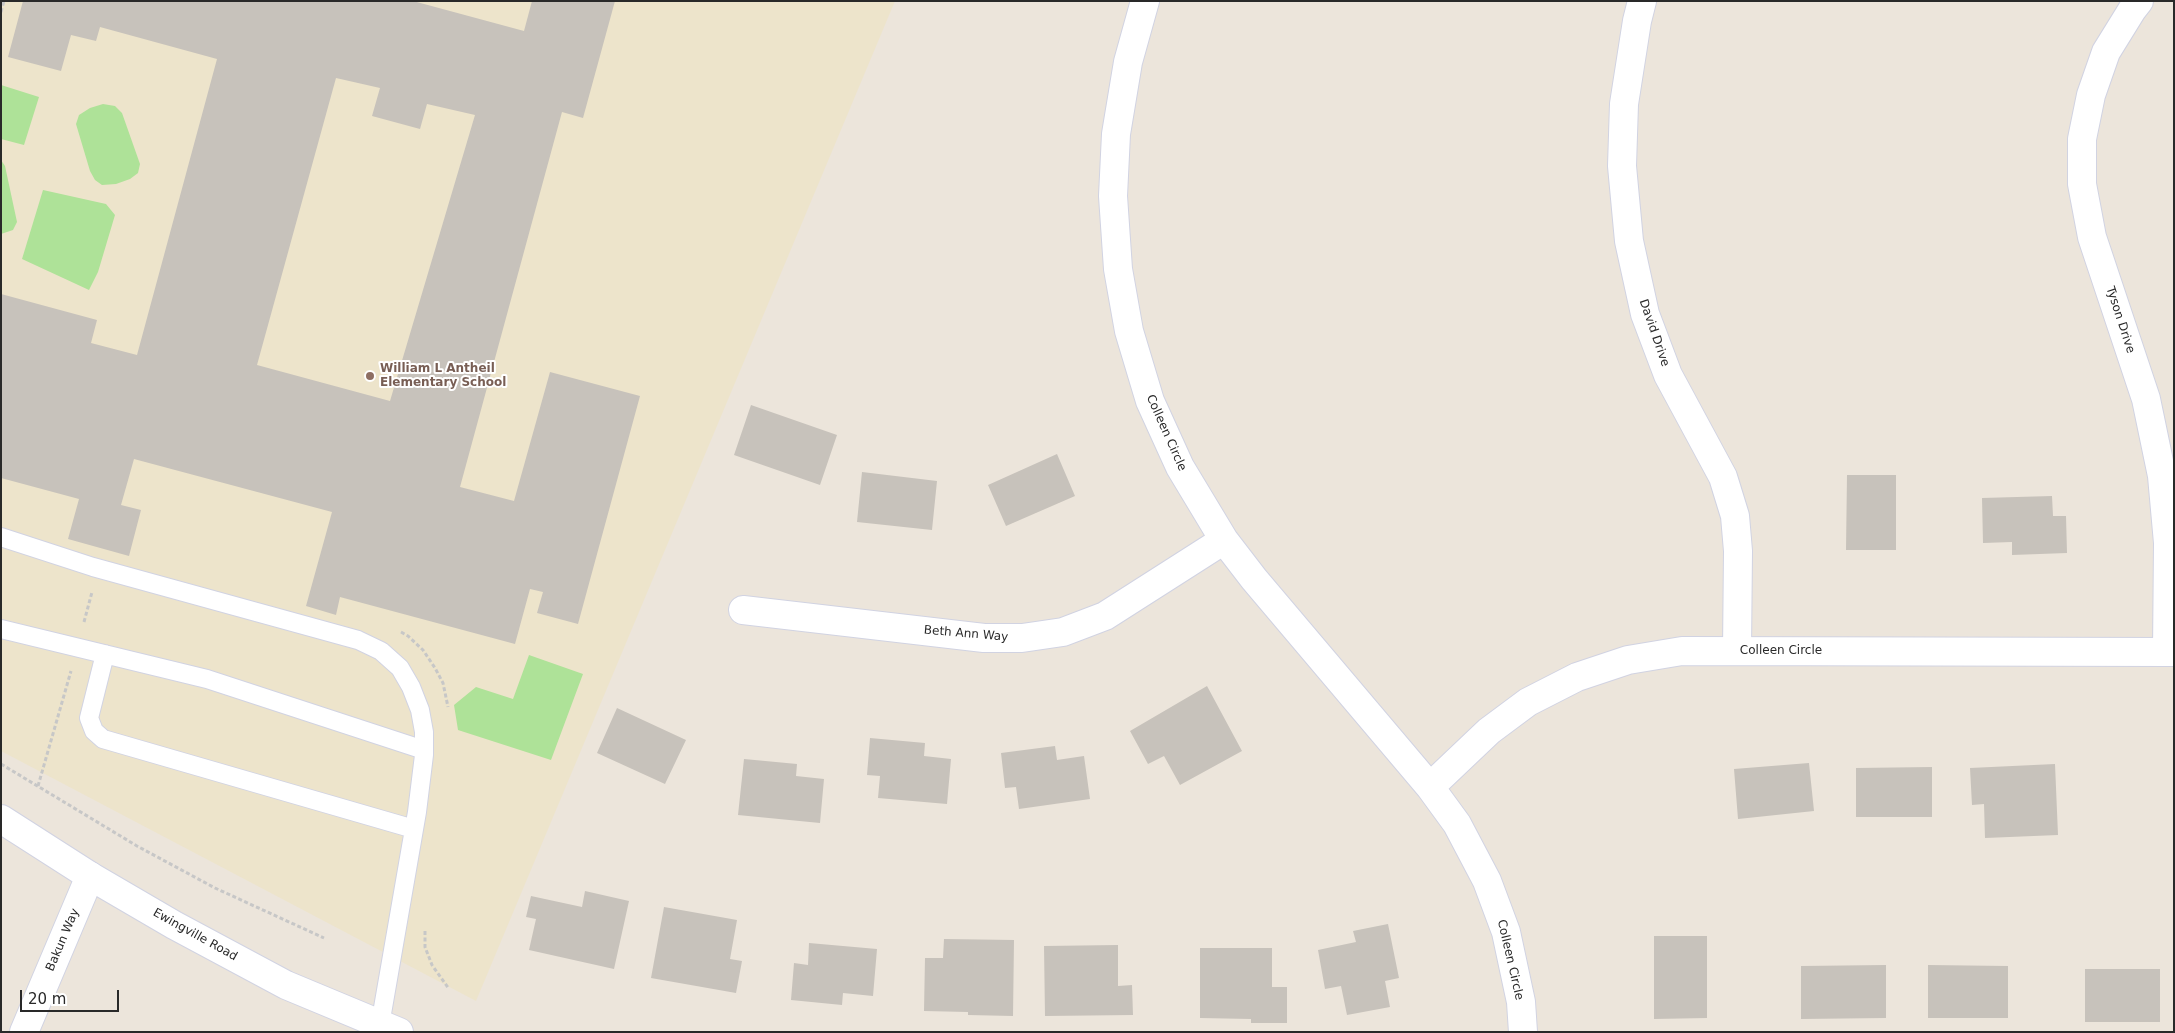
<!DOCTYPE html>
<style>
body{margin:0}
#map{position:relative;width:2175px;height:1033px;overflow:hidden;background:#ece5db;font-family:"DejaVu Sans",sans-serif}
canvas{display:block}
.frame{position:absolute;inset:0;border:2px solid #292929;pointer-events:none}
.scale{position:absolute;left:20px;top:990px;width:99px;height:22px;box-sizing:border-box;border:2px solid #292929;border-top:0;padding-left:6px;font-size:15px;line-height:18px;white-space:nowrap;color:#292929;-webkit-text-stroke:4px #fff;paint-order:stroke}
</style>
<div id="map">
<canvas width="2175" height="1033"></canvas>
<div class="frame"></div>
<div class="scale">20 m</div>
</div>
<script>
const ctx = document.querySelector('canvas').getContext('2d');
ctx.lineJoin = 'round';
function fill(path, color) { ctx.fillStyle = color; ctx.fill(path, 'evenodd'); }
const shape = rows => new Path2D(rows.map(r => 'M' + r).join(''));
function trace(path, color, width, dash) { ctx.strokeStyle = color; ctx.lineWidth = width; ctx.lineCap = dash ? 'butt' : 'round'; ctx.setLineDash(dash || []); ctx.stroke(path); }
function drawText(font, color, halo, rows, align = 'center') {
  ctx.font = font + ' "DejaVu Sans",sans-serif'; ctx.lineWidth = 4; ctx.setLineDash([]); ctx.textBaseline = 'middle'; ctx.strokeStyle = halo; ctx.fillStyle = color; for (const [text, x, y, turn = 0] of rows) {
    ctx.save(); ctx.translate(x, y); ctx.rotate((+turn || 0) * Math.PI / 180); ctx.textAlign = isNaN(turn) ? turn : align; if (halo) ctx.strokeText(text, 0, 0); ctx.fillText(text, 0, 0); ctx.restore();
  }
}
fill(shape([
 [1,1,895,1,476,1001,1,751]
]), '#ede4cb');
fill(shape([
 [1,85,39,97,24,145,1,139],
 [103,104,115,106,122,113,140,164,138,173,130,179,116,184,102,185,95,180,90,171,76,124,79,115,90,108],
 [1,160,5,166,17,222,13,230,1,234],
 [43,190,106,204,115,215,98,272,89,290,22,259],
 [529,655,583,674,551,760,458,730,454,705,476,687,513,699]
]), '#aee298');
fill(shape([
 [23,1,413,1,524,31,532,1,615,1,583,118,562,112,460,487,514,501,550,372,640,396,578,624,537,613,543,592,530,589,515,644,340,597,336,615,306,606,332,512,134,459,121,505,141,510,129,556,68,539,79,499,1,478,1,294,97,320,91,343,137,355,217,59,100,27,96,41,71,35,61,71,8,57],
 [336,78,380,88,372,116,420,129,427,104,475,115,390,401,257,365],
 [751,405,837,435,820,485,734,455],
 [1057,454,1075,496,1006,526,988,485],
 [862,472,937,481,932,530,857,522],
 [1847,475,1896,475,1896,550,1846,550],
 [2052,496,2053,516,2066,516,2067,553,2012,555,2012,542,1983,543,1982,498],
 [1207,686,1242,751,1180,785,1164,756,1148,764,1130,731],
 [617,708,686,740,665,784,597,753],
 [870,738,925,743,924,756,951,759,947,804,878,798,880,776,867,775],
 [1055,746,1057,760,1084,756,1090,799,1019,809,1016,787,1005,788,1001,753],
 [744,759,797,764,796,776,824,779,820,823,738,815],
 [1809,763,1814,811,1738,819,1734,769],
 [2055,764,2058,835,1985,838,1984,804,1972,805,1970,768],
 [1932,767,1932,817,1856,817,1856,768],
 [585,891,629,901,614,969,529,950,536,919,526,917,531,896,582,907],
 [664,907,737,920,730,959,742,961,736,993,651,978],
 [1388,924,1399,978,1385,981,1390,1007,1347,1015,1341,986,1325,989,1318,950,1356,942,1353,931],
 [1654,936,1707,936,1707,1018,1654,1019],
 [944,939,1014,940,1013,1016,968,1015,968,1012,924,1011,925,958,943,958],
 [809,943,877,949,873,996,843,993,842,1005,791,1000,794,963,808,965],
 [1118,945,1118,986,1132,985,1133,1015,1045,1016,1044,946],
 [1200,948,1272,948,1272,987,1287,987,1287,1023,1251,1023,1251,1019,1200,1018],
 [1886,965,1886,1018,1801,1019,1801,966],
 [1928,965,2008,966,2008,1018,1928,1018],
 [2085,969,2160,969,2160,1022,2085,1022]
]), '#c7c2bb');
const lane = shape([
 [1,537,93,567,358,640,381,651,400,668,411,687,420,710,424,732,424,755,417,812,380,1025],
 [1,629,207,679,424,750],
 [105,654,89,718,94,731,103,739,414,829]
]);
const street = shape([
 [1145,1,1128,62,1116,134,1113,196,1118,269,1129,331,1150,401,1180,467,1224,540,1254,579,1430,787,1457,824,1487,881,1506,932,1521,1002,1523,1032],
 [1642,1,1637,21,1624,104,1622,166,1629,241,1645,314,1668,375,1723,477,1735,516,1738,551,1737,651],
 [2139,1,2132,10,2106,52,2091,95,2082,139,2082,184,2092,237,2146,399,2162,476,2168,543,2167,652],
 [743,610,984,638,1022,638,1063,632,1105,616,1224,540],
 [1430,787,1489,731,1528,702,1577,677,1628,660,1682,651,2174,652],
 [24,1032,90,876]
]);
const secondary = shape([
 [1,819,90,876,174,925,286,985,399,1032]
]);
trace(lane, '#d1d3e2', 20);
trace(street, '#d1d3e2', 30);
trace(secondary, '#d1d3e2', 30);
trace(shape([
 [1,12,4,1],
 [84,622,92,592],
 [401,632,408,636,423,650,435,668,443,683,448,707],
 [1,764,137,846,215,888,324,938],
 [38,786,71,671],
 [425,931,425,947,432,965,449,989]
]), '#c7c7c7', 3, [4, 2.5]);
trace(lane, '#fff', 18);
trace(street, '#fff', 28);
trace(secondary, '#fff', 28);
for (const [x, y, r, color] of [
 [370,376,5,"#8d6e63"]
]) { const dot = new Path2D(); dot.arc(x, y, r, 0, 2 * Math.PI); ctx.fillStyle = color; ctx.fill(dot); trace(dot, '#fff', 2); }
drawText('12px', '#292929', '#fff', [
 ["Tyson Drive",2120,320,72],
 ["David Drive",1654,333,71],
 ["Colleen Circle",1166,433,66],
 ["Beth Ann Way",966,634,5],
 ["Colleen Circle",1781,651],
 ["Ewingville Road",195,935,29],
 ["Bakun Way",63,940,-67],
 ["Colleen Circle",1510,960,77]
]);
drawText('bold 12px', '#785e54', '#fff', [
 ["William L Antheil",380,369],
 ["Elementary School",380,383]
], 'left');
</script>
